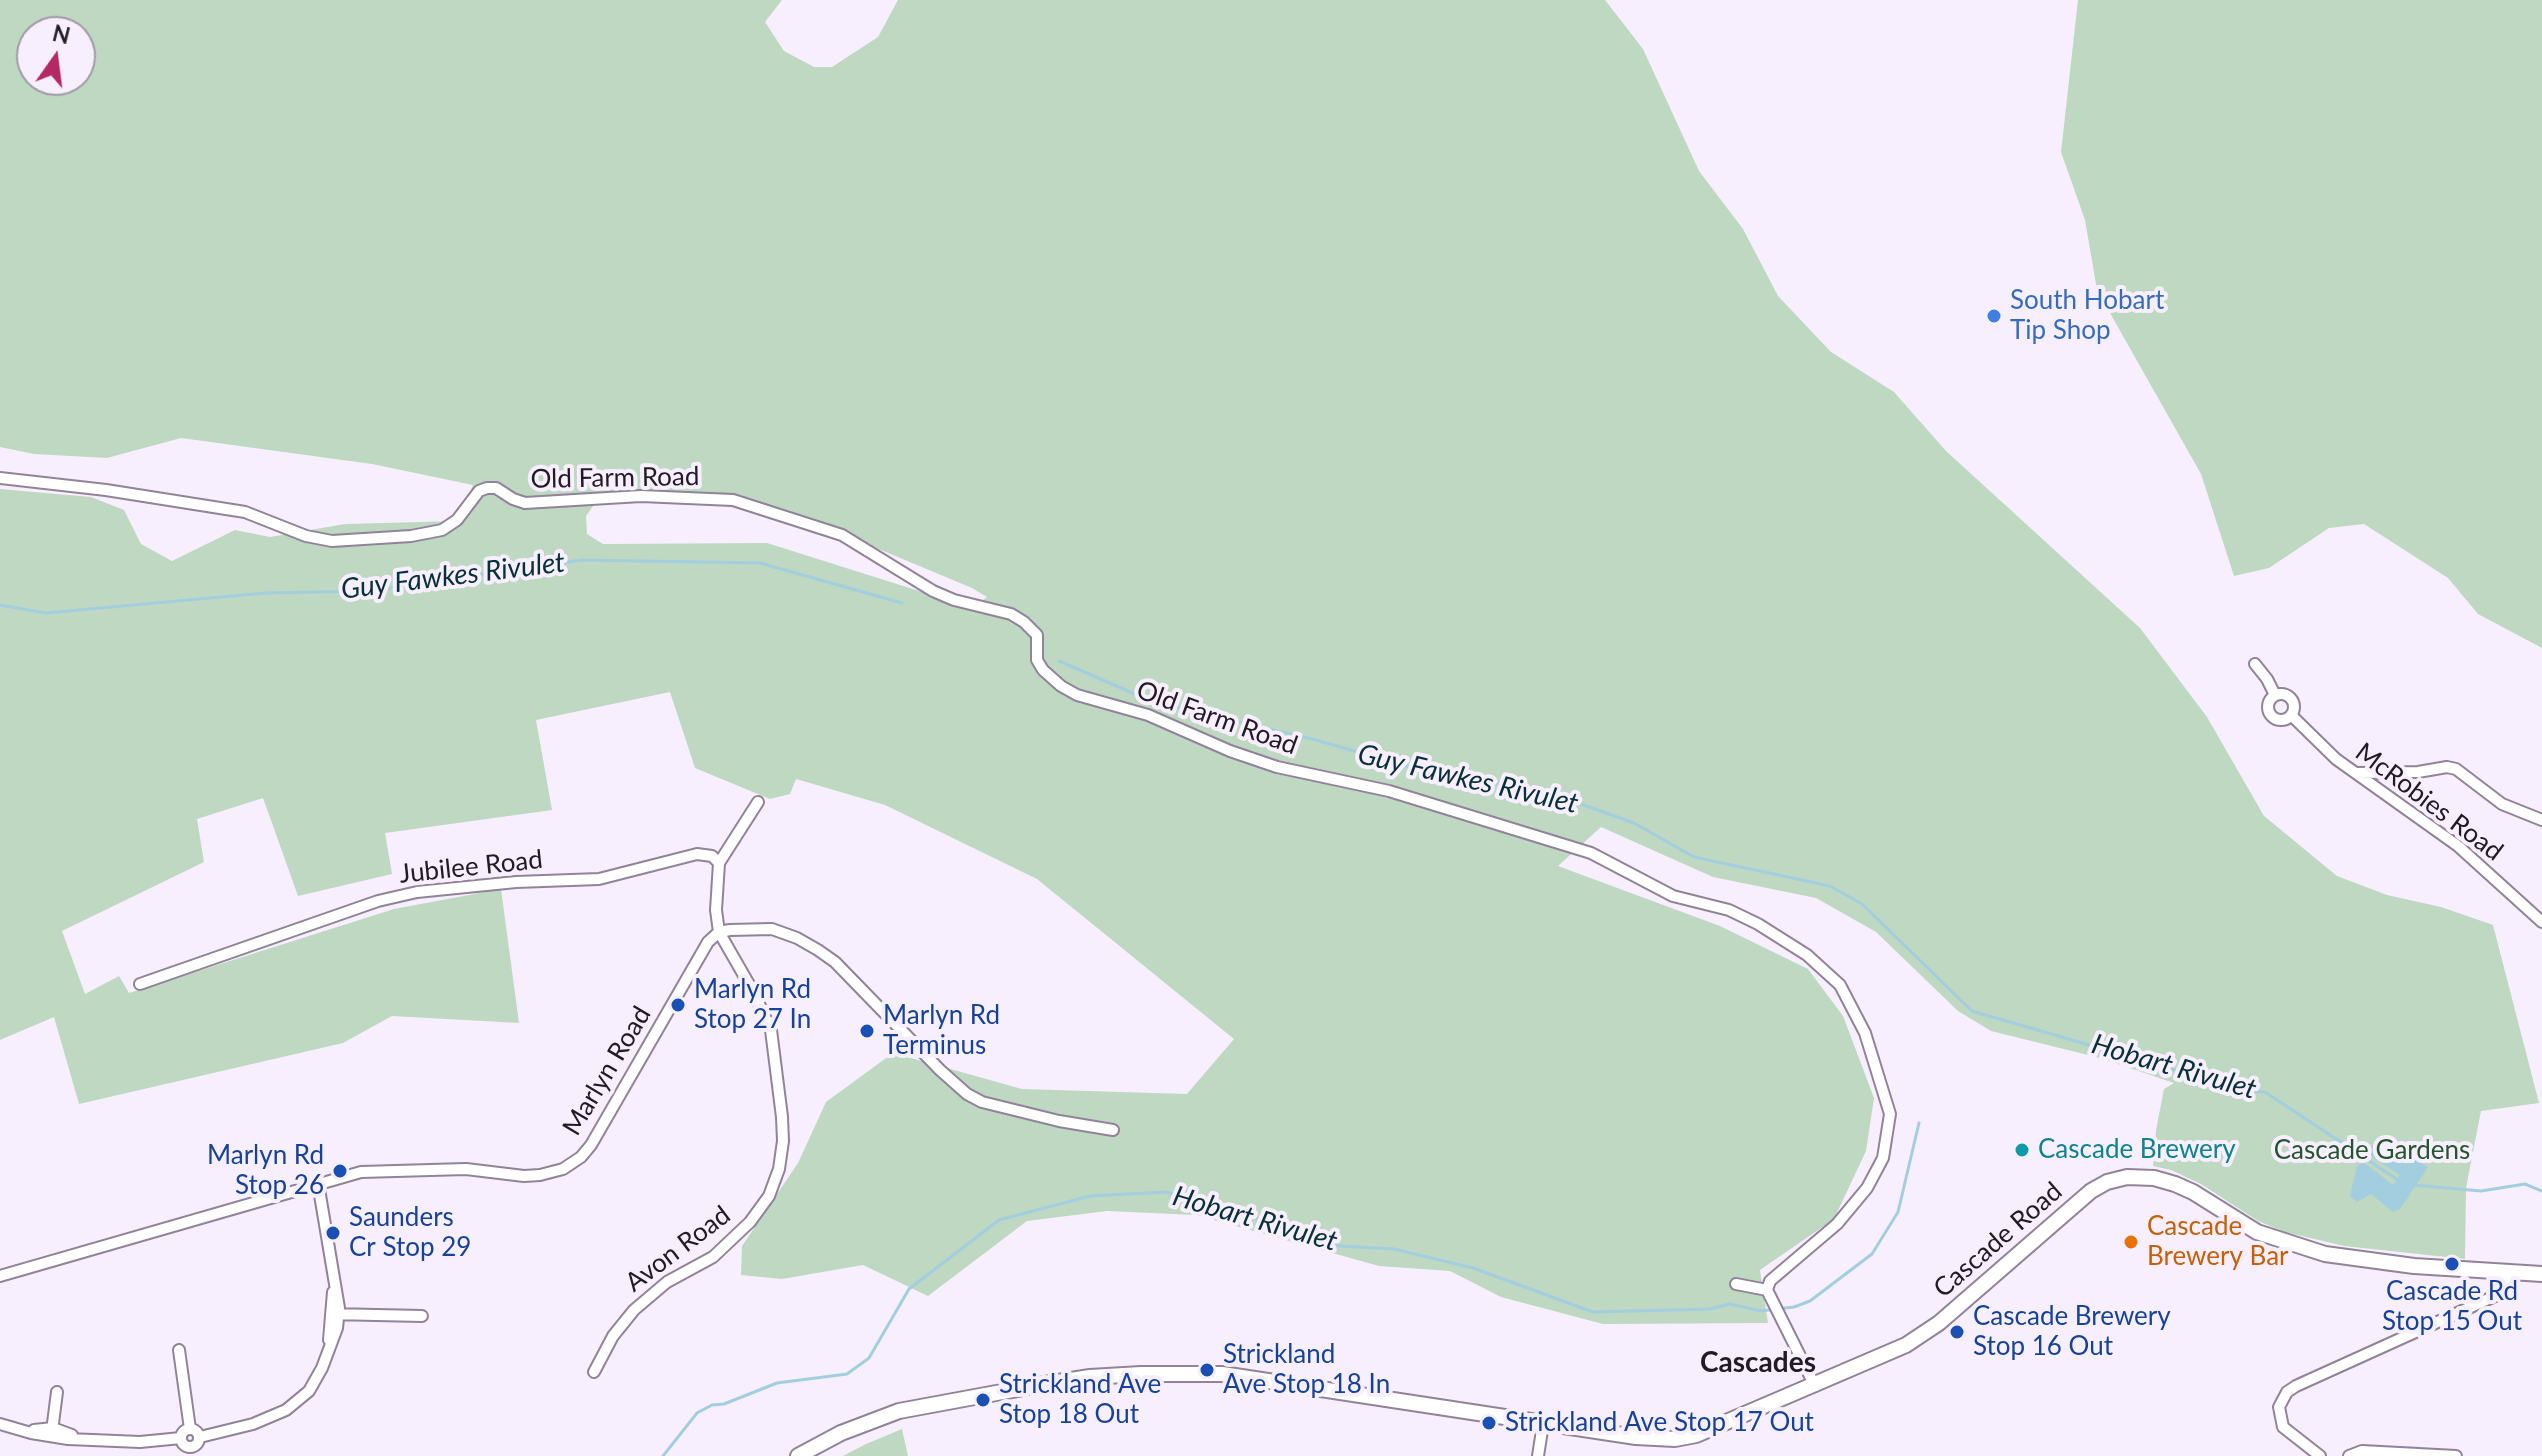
<!DOCTYPE html>
<style>
body{margin:0}
#map{position:relative;width:2542px;height:1456px;overflow:hidden;background:#f8effe;font-family:Lato,sans-serif}
canvas{display:block}
.north{position:absolute;left:16px;top:16px;width:80px;height:80px;box-sizing:border-box;background:#f8effe;border:2px solid #a29aa7;border-radius:50%;rotate:14deg;font-size:22px;font-weight:700;line-height:32px;text-align:center;color:#201b24}
.north::after{content:'';display:block;margin:auto;width:28px;height:36px;background:#b42965;clip-path:polygon(50% 0,100% 100%,50% 72%,0 100%)}
</style>
<div id="map">
<canvas width="2542" height="1456"></canvas>
<div class="north">N</div>
</div>
<script>
const ctx = document.querySelector('canvas').getContext('2d');
ctx.lineJoin = 'round';
function fill(path, color) { ctx.fillStyle = color; ctx.fill(path, 'evenodd'); }
const shape = rows => new Path2D(rows.map(r => 'M' + r).join(''));
function trace(path, color, width, dash) { ctx.strokeStyle = color; ctx.lineWidth = width; ctx.lineCap = dash ? 'butt' : 'round'; ctx.setLineDash(dash || []); ctx.stroke(path); }
function drawText(font, color, halo, rows, align = 'center') {
  ctx.font = font + ' Lato,sans-serif'; ctx.lineWidth = 8; ctx.setLineDash([]); ctx.textBaseline = 'middle'; ctx.strokeStyle = halo; ctx.fillStyle = color; for (const [text, x, y, turn = 0] of rows) {
    ctx.save(); ctx.translate(x, y); ctx.rotate((+turn || 0) * Math.PI / 180); ctx.textAlign = isNaN(turn) ? turn : align; if (halo) ctx.strokeText(text, 0, 0); ctx.fillText(text, 0, 0); ctx.restore();
  }
}
fill(shape([
 [0,0,782,0,765,22,784,51,814,67,832,67,878,37,898,0,1605,0,1643,49,1699,171,1743,229,1778,296,1831,352,1894,392,1946,451,2140,628,2207,717,2264,816,2337,876,2387,895,2441,907,2493,925,2539,1103,2481,1111,2466,1188,2465,1259,2344,1246,2285,1232,2258,1221,2201,1184,2171,1170,2153,1166,2156,1130,2164,1089,2174,1083,2100,1058,1991,1031,1958,1011,1876,932,1816,898,1713,877,1601,827,1558,866,1720,926,1808,969,1843,1016,1874,1098,1866,1151,1834,1219,1760,1270,1768,1323,1603,1324,1501,1297,1450,1271,1379,1266,1196,1215,1107,1211,1027,1221,928,1296,863,1265,782,1279,741,1275,742,1246,798,1163,826,1102,893,1053,1022,1089,1187,1094,1234,1039,1037,879,885,805,796,779,790,794,770,799,695,768,670,692,536,720,552,810,385,833,392,874,298,896,263,798,197,819,204,862,62,931,85,994,119,976,129,993,394,909,501,889,519,1023,392,1016,343,1043,79,1104,54,1017,0,1040,0,489,91,497,124,510,141,544,172,561,235,530,270,537,345,524,457,521,473,485,372,464,181,438,107,458,34,454,0,447],
 [32,32,80,32,80,80,32,80],
 [629,490,783,509,972,588,987,597,973,608,767,543,603,544,587,534,586,516,596,502],
 [2078,0,2542,0,2542,648,2478,614,2448,578,2364,524,2329,528,2269,568,2234,576,2201,474,2097,290,2085,220,2061,152],
 [902,1429,908,1456,843,1456,866,1444]
]), '#bed8c1');
fill(shape([
 [2381,1139,2428,1167,2400,1209,2393,1212,2371,1194,2357,1202,2350,1196,2357,1166,2363,1162,2393,1185,2400,1175,2369,1155,2368,1149]
]), '#a3cedf');
trace(shape([
 [0,605,46,613,265,593,371,591,581,560,760,563,902,603],
 [1059,661,1151,701,1316,740,1424,771,1548,792,1634,823,1694,857,1830,886,1862,904,1972,1011,2244,1090,2265,1092,2398,1180],
 [2413,1185,2481,1191,2525,1184,2542,1191],
 [663,1456,697,1413,712,1405,724,1404,777,1383,847,1374,869,1358,909,1289,999,1220,1090,1196,1166,1192,1237,1211,1322,1245,1394,1249,1473,1268,1593,1312,1710,1309,1730,1304,1761,1311,1794,1307,1810,1301,1872,1254,1898,1212,1919,1123]
]), '#a3cedf', 3);
const street = shape([
 [0,478,106,490,245,512,306,536,332,541,411,536,442,530,457,520,479,491,487,488,496,488,513,499,525,503,641,496,733,500,842,535,933,591,954,600,1011,614,1024,622,1037,635,1037,660,1043,670,1061,686,1077,695,1148,715,1230,751,1277,767,1389,791,1591,853,1673,896,1729,910,1758,924,1807,955,1840,985,1865,1033,1890,1114,1883,1158,1867,1188,1837,1224,1770,1281,1767,1290,1815,1386],
 [2255,664,2267,679,2275,695],
 '2268 707a13 13 0 1 1 26 0a13 13 0 1 1-26 0Z',
 [2291,715,2336,759,2458,846,2542,922],
 [2357,773,2418,772,2447,767,2456,769,2502,804,2542,820],
 [140,984,378,901,417,892,516,882,599,879,697,854,712,856,719,863,758,802],
 [0,1276,361,1172,466,1169,524,1176,540,1175,563,1169,581,1157,591,1145,708,942,719,932,730,930,772,929,797,938,818,950,835,962,940,1070,967,1094,982,1102,1059,1121,1113,1130],
 [1736,1284,1767,1290],
 [331,1314,422,1316],
 [329,1340,333,1292],
 [179,1350,190,1429],
 [594,1372,613,1336,634,1310,667,1282,713,1257,750,1222,769,1196,779,1169,783,1141,782,1117,771,1030,754,993,719,932,716,910,719,863],
 [0,1424,31,1433,68,1439,140,1442,181,1438],
 '181 1438a9 9 0 1 1 18 0a9 9 0 1 1-18 0Z',
 [34,1430,53,1428,72,1435],
 [52,1431,57,1392],
 [200,1437,253,1424,286,1410,309,1391,322,1368,337,1328,339,1308,318,1183],
 [1538,1456,1543,1424],
 [2320,1456,2283,1427,2279,1407,2287,1392,2296,1386,2495,1296,2504,1290,2508,1273],
 [2349,1456,2362,1451,2456,1456]
]);
const secondary = shape([
 [798,1456,841,1433,899,1411,1045,1384,1090,1377,1141,1374,1222,1374,1636,1437,1675,1439,1696,1435,1906,1345,1939,1323,2091,1191,2107,1182,2127,1177,2154,1178,2175,1184,2193,1192,2257,1232,2325,1254,2414,1266,2542,1274]
]);
trace(street, '#918399', 14);
trace(secondary, '#918399', 18);
trace(street, '#fff', 10);
trace(secondary, '#fff', 14);
for (const [x, y, r, color] of [
 [1994,316,8,"#3f7fe0"],
 [678,1005,8,"#1a4fb4"],
 [867,1031,8,"#1a4fb4"],
 [2022,1150,8,"#0f9aa8"],
 [340,1171,8,"#1a4fb4"],
 [333,1233,8,"#1a4fb4"],
 [2131,1242,8,"#e8710a"],
 [2452,1264,8,"#1a4fb4"],
 [1957,1332,8,"#1a4fb4"],
 [1207,1370,8,"#1a4fb4"],
 [983,1400,8,"#1a4fb4"],
 [1489,1423,8,"#1a4fb4"]
]) { const dot = new Path2D(); dot.arc(x, y, r, 0, 2 * Math.PI); ctx.fillStyle = color; ctx.fill(dot); trace(dot, '#f8effe', 3); }
drawText('26px', '#366cbe', '#f8effe', [
 ["South Hobart",2010,301],
 ["Tip Shop",2010,331]
], 'left');
drawText('26px', '#201b24', '#f8effe', [
 ["Old Farm Road",615,478,-1],
 ["Old Farm Road",1217,718,20],
 ["McRobies Road",2429,802,37],
 ["Jubilee Road",471,867,-6],
 ["Marlyn Road",607,1071,-59],
 ["Cascade Road",1998,1240,-41],
 ["Avon Road",678,1249,-37]
]);
drawText('26px', '#164399', '#f8effe', [
 ["Marlyn Rd",694,990],
 ["Stop 27 In",694,1020],
 ["Marlyn Rd",883,1016],
 ["Terminus",883,1046],
 ["Marlyn Rd",324,1156,"right"],
 ["Stop 26",324,1186,"right"],
 ["Saunders",349,1218],
 ["Cr Stop 29",349,1248],
 ["Cascade Rd",2452,1292,"center"],
 ["Stop 15 Out",2452,1322,"center"],
 ["Cascade Brewery",1973,1317],
 ["Stop 16 Out",1973,1347],
 ["Strickland",1223,1355],
 ["Ave Stop 18 In",1223,1385],
 ["Strickland Ave",999,1385],
 ["Stop 18 Out",999,1415],
 ["Strickland Ave Stop 17 Out",1505,1423]
], 'left');
drawText('26px', '#0d838f', '#f8effe', [
 ["Cascade Brewery",2038,1150]
], 'left');
drawText('26px', '#25552f', '#f8effe', [
 ["Cascade Gardens",2372,1151]
]);
drawText('26px', '#c56008', '#f8effe', [
 ["Cascade",2147,1227],
 ["Brewery Bar",2147,1257]
], 'left');
drawText('italic 28px', '#072f3c', '#f8effe', [
 ["Guy Fawkes Rivulet",453,576,-7],
 ["Guy Fawkes Rivulet",1468,779,13],
 ["Hobart Rivulet",2174,1067,16],
 ["Hobart Rivulet",1255,1219,16]
]);
drawText('bold 28px', '#201b24', '#f8effe', [
 ["Cascades",1758,1363]
]);
</script>
